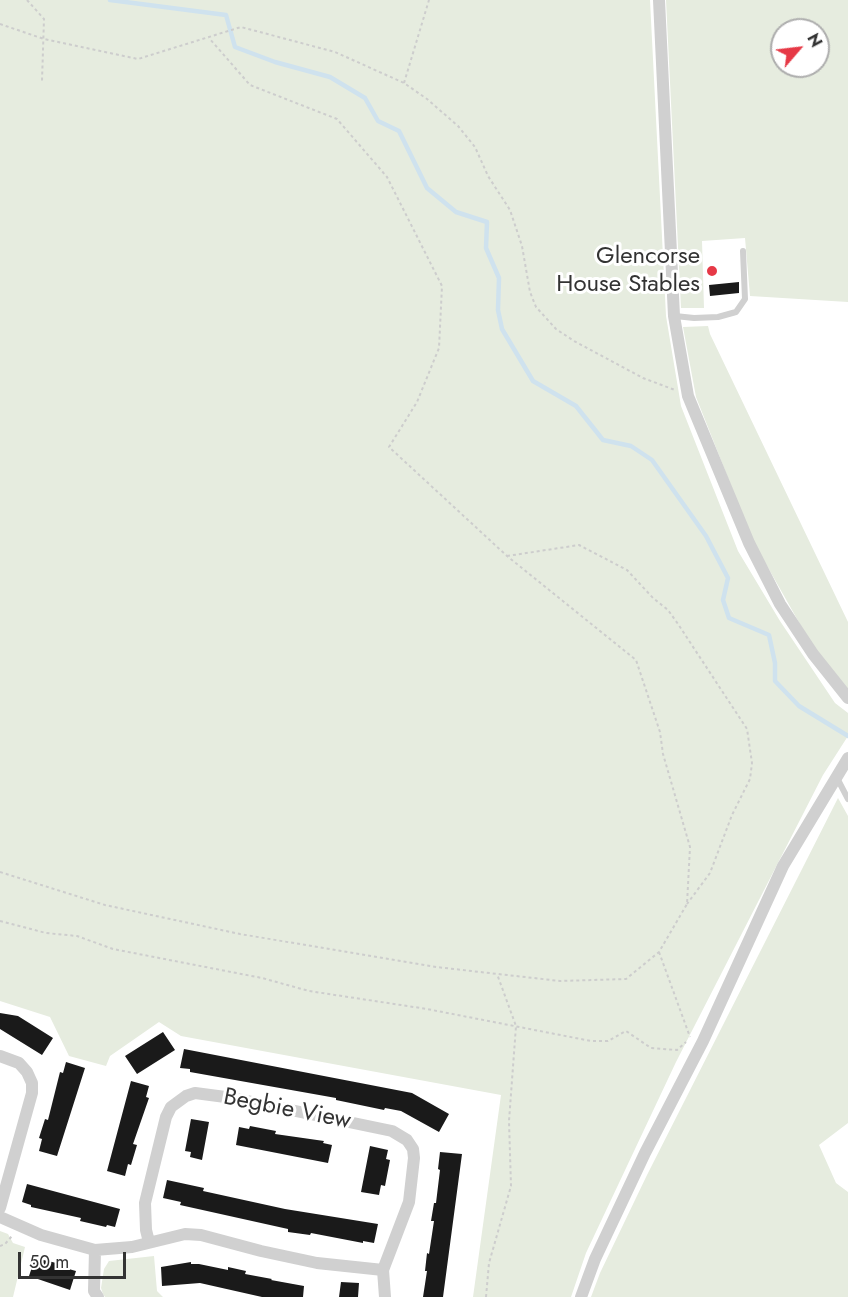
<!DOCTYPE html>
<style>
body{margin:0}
#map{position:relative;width:848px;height:1297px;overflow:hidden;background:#fff;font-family:Jost,sans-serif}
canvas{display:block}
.north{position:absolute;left:770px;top:18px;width:60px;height:60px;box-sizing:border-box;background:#fff;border:2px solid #adadad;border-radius:50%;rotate:62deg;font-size:16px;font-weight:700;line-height:24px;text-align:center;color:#333}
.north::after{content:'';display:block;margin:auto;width:21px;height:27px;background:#e63946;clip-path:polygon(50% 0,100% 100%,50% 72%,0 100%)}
.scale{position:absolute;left:18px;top:1252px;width:108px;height:27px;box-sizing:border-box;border:3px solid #333;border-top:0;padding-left:8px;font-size:18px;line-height:21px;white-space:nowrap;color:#333;-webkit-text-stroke:4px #fff;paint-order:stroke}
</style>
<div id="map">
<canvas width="848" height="1297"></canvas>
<div class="north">N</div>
<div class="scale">50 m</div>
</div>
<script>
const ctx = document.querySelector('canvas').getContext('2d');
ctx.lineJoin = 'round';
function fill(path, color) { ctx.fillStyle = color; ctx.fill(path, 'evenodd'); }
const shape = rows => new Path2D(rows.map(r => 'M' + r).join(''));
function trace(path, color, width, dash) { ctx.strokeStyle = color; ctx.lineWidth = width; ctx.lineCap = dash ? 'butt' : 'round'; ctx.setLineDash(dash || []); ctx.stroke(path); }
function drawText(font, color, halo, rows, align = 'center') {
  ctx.font = font + ' Jost,sans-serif'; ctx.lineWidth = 6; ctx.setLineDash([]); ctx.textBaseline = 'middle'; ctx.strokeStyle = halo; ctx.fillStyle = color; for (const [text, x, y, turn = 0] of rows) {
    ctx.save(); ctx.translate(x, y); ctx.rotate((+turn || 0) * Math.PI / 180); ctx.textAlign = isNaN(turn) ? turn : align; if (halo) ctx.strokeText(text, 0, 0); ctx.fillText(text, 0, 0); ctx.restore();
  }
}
fill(shape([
 [0,0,650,0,666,316,681,406,738,551,780,621,835,703,848,713,848,736,823,775,676,1062,586,1253,571,1297,473,1297,501,1095,181,1036,159,1022,110,1056,106,1066,69,1056,50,1017,0,1001],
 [666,0,848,0,848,302,750,296,745,238,702,241,704,308,681,308],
 [782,30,818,30,818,66,782,66],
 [708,326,710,334,848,622,848,691,825,664,805,633,753,541,696,397,683,327],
 [838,798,848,816,848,1123,819,1145,836,1183,848,1192,848,1297,591,1297,600,1273,647,1175],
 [0,1231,8,1234,13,1243,25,1247,13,1297,0,1297],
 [154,1256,157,1291,163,1297,105,1297,103,1294,101,1288,104,1269,109,1261]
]), '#e6ecdf');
trace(shape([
 [110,0,226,15,235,47,275,62,330,77,365,98,378,121,399,131,427,188,456,212,487,222,486,248,499,278,498,310,502,329,533,381,576,406,603,440,631,446,652,460,706,536,728,578,723,600,729,618,769,635,775,663,775,681,799,706,848,736]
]), '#cfe2ee', 4.5);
fill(shape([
 [739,282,739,293,710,296,709,285],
 [0,1013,18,1016,53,1038,42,1055,0,1029],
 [163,1032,175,1050,137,1074,125,1056],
 [184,1049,412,1093,449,1114,439,1132,401,1111,385,1108,384,1110,336,1100,336,1098,190,1072,190,1069,180,1068],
 [66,1062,85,1068,57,1156,39,1151,42,1139,39,1138,45,1119,48,1120,60,1072,63,1073],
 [131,1081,149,1086,146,1097,149,1098,133,1144,137,1145,131,1165,128,1164,125,1176,107,1171],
 [191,1119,209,1122,202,1160,190,1157,191,1152,185,1151],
 [250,1126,276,1131,275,1134,324,1141,323,1143,332,1145,328,1163,236,1145,239,1127,249,1129],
 [370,1146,388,1150,386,1159,390,1160,385,1186,381,1185,379,1195,361,1192],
 [440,1152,462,1154,443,1297,423,1297,427,1271,425,1271,427,1253,429,1254,434,1221,431,1221,434,1203,436,1203,440,1170,438,1169],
 [167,1180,204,1188,203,1191,285,1209,378,1224,374,1243,363,1241,363,1243,311,1233,310,1235,288,1232,288,1229,180,1205,181,1202,163,1198],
 [27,1184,120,1209,115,1227,107,1225,106,1227,80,1221,81,1218,31,1207,31,1205,22,1202],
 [35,1258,65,1265,65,1268,76,1271,70,1290,29,1276],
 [191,1262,191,1264,199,1264,228,1270,228,1267,246,1271,245,1274,272,1279,271,1280,304,1286,303,1297,262,1297,200,1283,162,1286,161,1267],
 [341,1282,359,1283,358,1297,339,1297]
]), '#1a1a1a');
trace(shape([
 [27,0,44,19,42,81],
 [0,24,44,39,138,59,241,27,335,52,404,83,427,99,458,126,475,147,488,176,510,210,522,246,530,292,536,307,556,329,574,341,643,378,675,390],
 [404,83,429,0],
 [507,556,579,545,627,570,653,598,668,610,678,624,747,729,752,763,750,779,732,815,710,873,687,904],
 [0,872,105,905,240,934,436,967,560,981,626,979,659,952,687,904,690,847,663,754,660,732,636,660,507,556,389,447,417,402,439,348,442,286,387,177,337,119,250,85,209,38],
 [0,921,46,933,77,936,113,949,262,978,309,991,427,1009,591,1041,608,1041,626,1031,651,1048,677,1050,686,1042],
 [659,952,690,1037],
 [0,1246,5,1244,12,1236],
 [486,1297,489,1263,511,1186,509,1121,516,1026,497,974]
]), '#cdcdcd', 2, [3, 3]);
trace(shape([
 [675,316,694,318,718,317,736,312,745,299,743,251],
 [837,778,848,799]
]), '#d0d0d0', 6);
trace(shape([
 [659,0,674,316,688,396,749,543,780,604,813,654,848,698],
 [0,1056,19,1063,27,1072,32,1083,32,1093,0,1208],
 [0,1217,41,1235,95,1250,132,1247,185,1234,201,1235,261,1251,317,1263,383,1270],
 [149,1242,146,1230,145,1203,166,1117,171,1107,186,1096,195,1093,233,1098,392,1131,407,1140,413,1149,414,1158,409,1202,383,1270,385,1297],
 [95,1250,94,1291,98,1297],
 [581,1297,595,1259,645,1153,703,1041,783,866,848,758]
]), '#d0d0d0', 12);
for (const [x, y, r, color] of [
 [712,271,6,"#e63946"]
]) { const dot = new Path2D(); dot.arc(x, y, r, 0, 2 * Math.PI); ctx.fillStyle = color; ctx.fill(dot); trace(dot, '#fff', 2); }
drawText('24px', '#333', '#fff', [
 ["Glencorse",700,257],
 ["House Stables",700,285]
], 'right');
drawText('24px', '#333', '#fff', [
 ["Begbie View",287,1110,11]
]);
</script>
